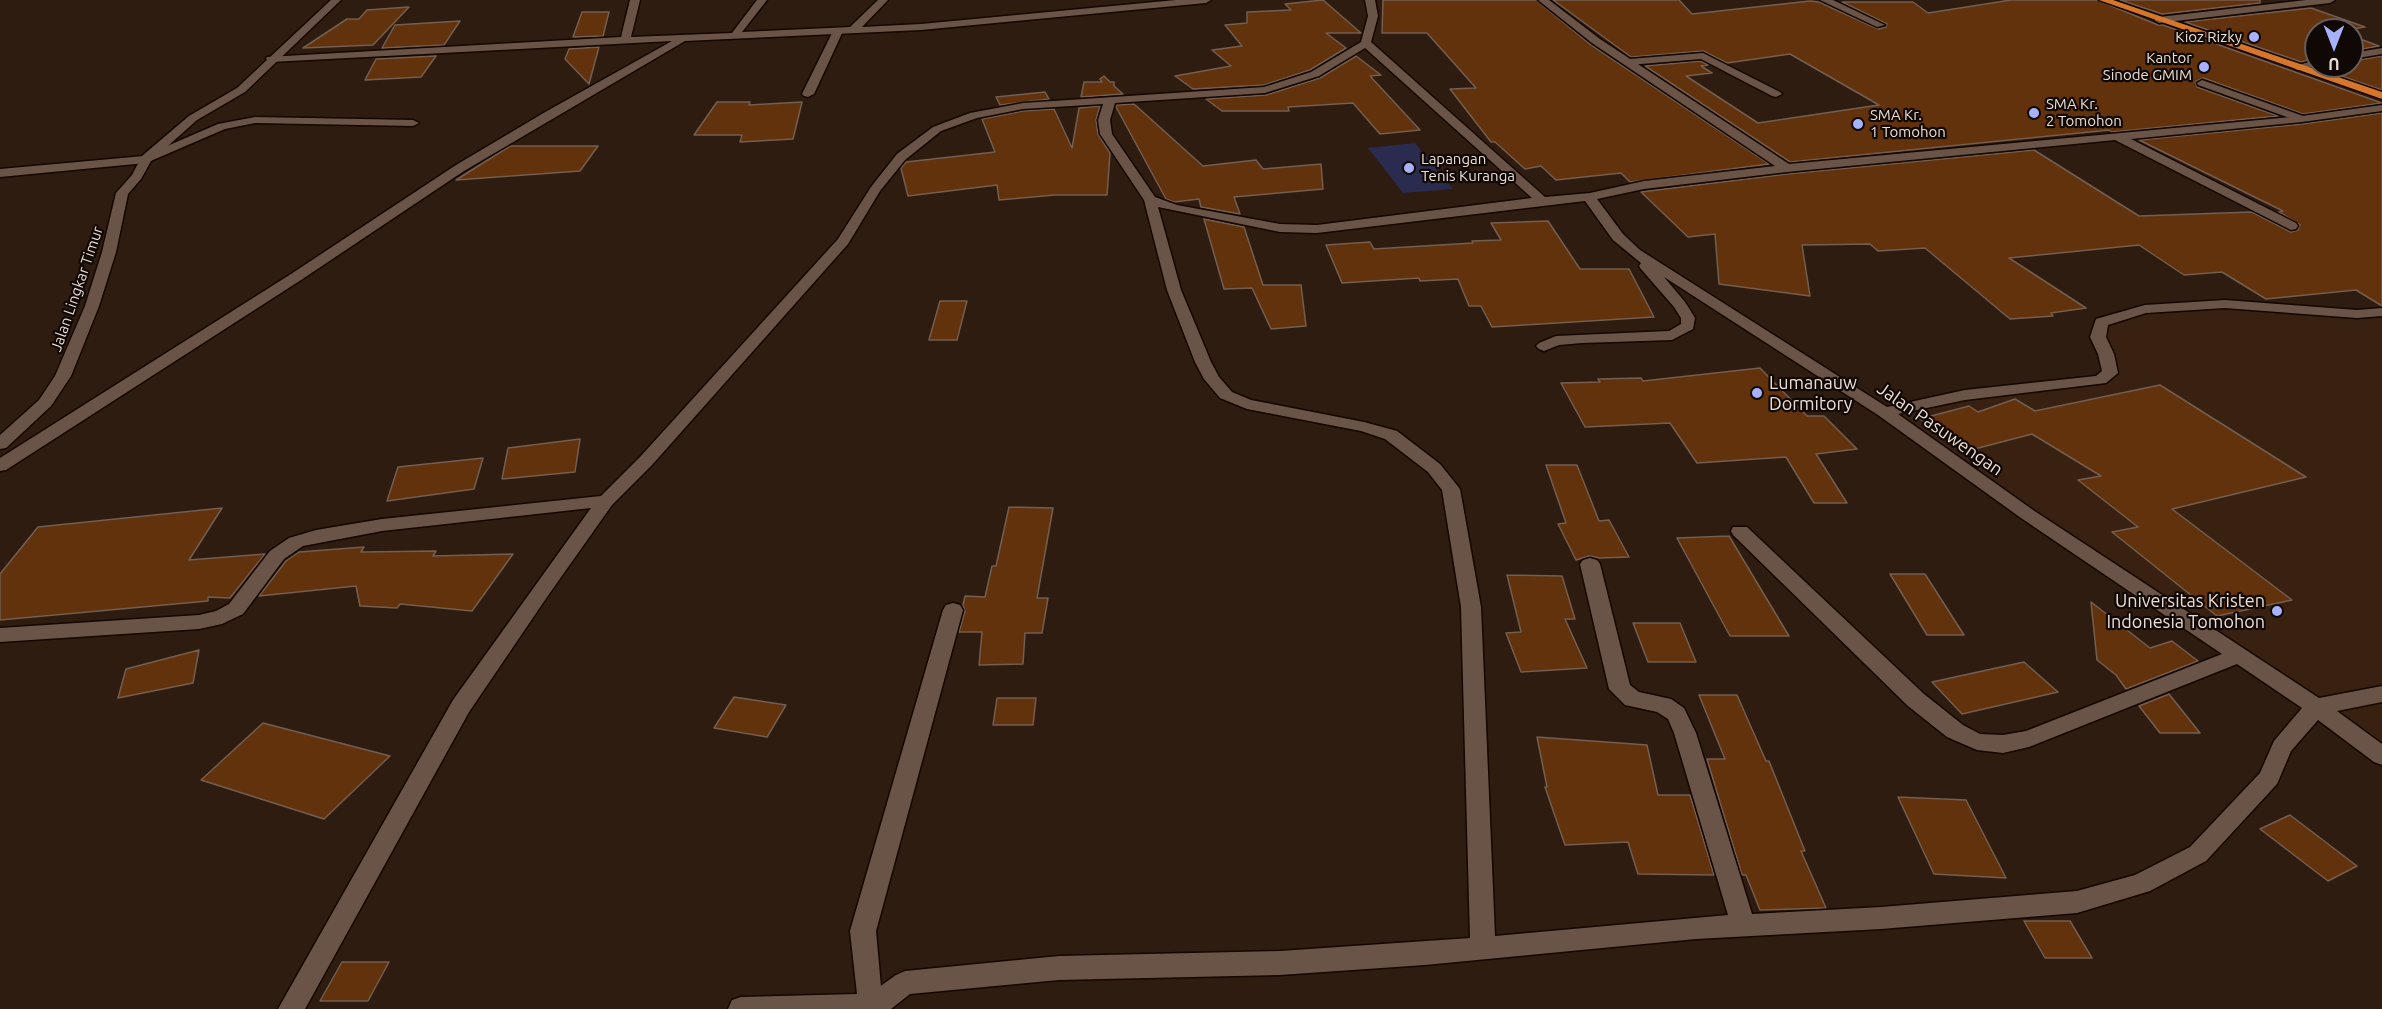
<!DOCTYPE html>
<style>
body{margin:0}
#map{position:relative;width:2382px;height:1009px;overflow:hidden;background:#2e1c10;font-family:Ubuntu,sans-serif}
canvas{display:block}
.north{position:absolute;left:2304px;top:18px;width:60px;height:60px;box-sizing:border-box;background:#100804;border:2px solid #675d58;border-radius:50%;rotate:180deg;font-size:16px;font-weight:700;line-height:24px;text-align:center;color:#eaddd5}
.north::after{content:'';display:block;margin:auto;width:21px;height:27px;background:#a7b1fc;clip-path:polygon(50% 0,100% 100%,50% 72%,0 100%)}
</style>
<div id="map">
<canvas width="2382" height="1009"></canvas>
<div class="north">U</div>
</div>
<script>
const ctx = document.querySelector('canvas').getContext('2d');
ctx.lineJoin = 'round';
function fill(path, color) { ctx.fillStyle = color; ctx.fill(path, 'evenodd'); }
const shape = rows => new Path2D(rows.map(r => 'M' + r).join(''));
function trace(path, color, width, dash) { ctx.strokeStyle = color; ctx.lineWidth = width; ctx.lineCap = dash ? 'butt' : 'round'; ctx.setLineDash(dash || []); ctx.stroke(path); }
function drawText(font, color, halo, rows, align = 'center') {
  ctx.font = font + ' Ubuntu,sans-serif'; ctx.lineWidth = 4.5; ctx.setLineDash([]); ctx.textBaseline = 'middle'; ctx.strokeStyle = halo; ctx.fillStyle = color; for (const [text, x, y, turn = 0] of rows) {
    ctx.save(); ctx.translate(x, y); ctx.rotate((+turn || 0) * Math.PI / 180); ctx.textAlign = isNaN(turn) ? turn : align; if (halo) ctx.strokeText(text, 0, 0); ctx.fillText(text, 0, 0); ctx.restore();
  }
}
fill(shape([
 [2178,306,2382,312,2382,756,1884,412,2100,380,2110,373,2101,322]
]), '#382110');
fill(shape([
 [1415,143,1453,189,1403,193,1368,148]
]), '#292c4e');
const building = shape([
 [1323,0,1361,33,1326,33,1346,48,1310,70,1264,85,1193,89,1175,76,1231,66,1212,50,1242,46,1225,25,1247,23,1247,12,1291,10,1285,4,1323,0],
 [1383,0,1536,0,1591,45,1769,164,1630,182,1621,173,1556,180,1541,166,1525,169,1495,142,1491,142,1450,89,1476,88,1427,33,1382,33,1383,0],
 [1553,0,1679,0,1692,14,1810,1,1819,2,1878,29,1886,27,1887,24,1842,2,1913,2,1928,13,2011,0,2097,0,2158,25,2163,25,2382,103,2303,114,2203,78,2195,82,2197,87,2278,116,2112,132,2109,130,1790,162,1645,66,1701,61,1708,65,1701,66,1712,73,1686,76,1758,123,1879,105,1790,54,1727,63,1703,51,1631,57,1553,0],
 [2120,0,2260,0,2260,3,2162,14,2120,0],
 [409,7,373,45,303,48,347,19,359,19,367,10,409,7],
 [2311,8,2365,27,2347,30,2316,30,2316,58,2301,62,2185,22,2311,8],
 [582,12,609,12,603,36,573,37,582,12],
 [460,21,444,45,382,48,395,25,460,21],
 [2352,36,2379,46,2352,51,2352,36],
 [599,47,589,84,565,59,569,49,599,47],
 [436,56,421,77,365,80,376,59,436,56],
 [1356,56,1381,75,1370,76,1420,130,1380,134,1353,103,1288,107,1289,111,1222,111,1206,99,1266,95,1320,78,1356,56],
 [2382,56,2382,90,2318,68,2352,66,2352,61,2382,56],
 [1104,76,1110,82,1114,82,1114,86,1123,94,1081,97,1084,82,1102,82,1100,79,1104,76],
 [1045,92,1049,99,1000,105,996,97,1045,92],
 [717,102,750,102,749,105,802,102,793,139,740,142,742,135,694,135,717,102],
 [1134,104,1203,166,1256,160,1263,169,1321,164,1323,189,1234,197,1240,214,1201,207,1199,199,1174,202,1166,199,1116,107,1117,105,1134,104],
 [1100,106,1096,120,1098,134,1110,153,1107,195,1055,195,999,200,997,185,908,196,901,168,906,162,995,152,982,119,1023,111,1054,109,1072,148,1079,108,1100,106],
 [2382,113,2382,306,2356,290,2266,299,2222,272,2184,275,2139,245,2009,258,2086,308,2051,313,2053,316,2010,319,1925,248,1878,251,1870,244,1802,245,1810,296,1719,284,1715,234,1688,237,1641,192,1787,174,2034,150,2139,216,2252,212,2291,232,2298,230,2300,225,2279,212,2283,211,2139,140,2302,124,2382,113],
 [510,146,598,146,580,171,456,180,510,146],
 [1204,219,1244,227,1263,285,1301,285,1306,326,1271,329,1252,288,1224,289,1204,219],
 [1548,221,1580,269,1629,269,1654,317,1492,327,1481,306,1469,306,1458,279,1420,281,1419,278,1342,283,1326,245,1370,242,1374,249,1473,243,1472,241,1501,240,1491,223,1548,221],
 [940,301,967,301,957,340,929,340,940,301],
 [1760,368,1807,416,1824,416,1857,449,1816,454,1847,503,1814,503,1786,457,1697,463,1670,423,1585,427,1561,383,1600,382,1598,379,1641,378,1643,381,1760,368],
 [2160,385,2306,477,2172,509,2292,600,2217,616,2112,532,2138,527,2078,480,2101,476,2032,434,1967,451,1920,419,1969,406,1978,412,2015,399,2035,411,2160,385],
 [580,439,575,472,502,479,508,448,580,439],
 [483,458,474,489,387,501,398,467,483,458],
 [1546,465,1577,465,1599,521,1609,520,1629,557,1599,558,1589,556,1576,560,1558,524,1566,523,1546,465],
 [1009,507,1053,508,1037,598,1048,598,1042,633,1025,633,1023,664,979,665,982,632,959,632,965,611,963,605,965,596,985,597,992,566,996,566,1009,507],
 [222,508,189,560,265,554,230,598,208,597,208,601,0,620,0,574,38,527,222,508],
 [1729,536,1789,636,1730,636,1677,538,1729,536],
 [364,547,361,552,436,551,433,556,513,554,472,611,400,604,397,608,360,606,356,586,259,596,286,561,299,552,364,547],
 [1890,574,1925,574,1964,635,1927,635,1890,574],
 [1507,575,1562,576,1575,619,1565,619,1587,668,1521,672,1506,633,1521,632,1507,575],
 [2091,602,2150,648,2172,641,2198,661,2126,689,2116,675,2097,660,2091,602],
 [1633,623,1680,623,1696,662,1648,662,1633,623],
 [199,650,193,683,118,698,126,669,199,650],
 [2024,662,2058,692,1962,714,1932,682,2024,662],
 [2169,694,2200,733,2160,733,2139,706,2169,694],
 [1699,695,1737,695,1766,761,1769,761,1805,851,1801,851,1826,908,1760,910,1746,875,1742,875,1707,759,1725,759,1699,695],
 [734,697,786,705,767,737,714,728,734,697],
 [997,698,1036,698,1033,725,993,725,997,698],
 [263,723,390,756,324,819,201,780,263,723],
 [1537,737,1647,745,1658,795,1690,795,1714,875,1638,874,1628,842,1565,845,1545,787,1547,787,1537,737],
 [1898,797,1966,800,2006,878,1934,874,1898,797],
 [2290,815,2357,866,2328,881,2260,829,2290,815],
 [2024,921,2070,921,2092,958,2045,958,2024,921],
 [342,962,389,962,368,1001,320,1001,342,962]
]);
fill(building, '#61320c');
trace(building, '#735e50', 1.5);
const lane = shape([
 [838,28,843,31,814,94,808,97,804,96,802,94,833,31,838,28],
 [1703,53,1780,92,1782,94,1776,97,1772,96,1701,59,1629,65,1624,62,1629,59,1703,53],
 [2202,80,2306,117,2308,119,2306,121,2298,121,2198,85,2197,83,2202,80],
 [953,603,960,605,963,610,876,931,883,1009,728,1009,732,1000,741,997,857,994,850,931,943,610,946,605,953,603]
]);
const street = shape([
 [630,0,640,0,631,37,732,33,757,0,767,0,742,32,850,27,878,0,888,0,862,27,921,24,1176,0,1211,0,1206,3,921,30,685,41,464,171,301,280,6,470,0,471,0,458,291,274,456,165,547,111,672,41,271,62,266,59,267,57,621,37,630,0],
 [1365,0,1375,0,1378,16,1371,42,1545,197,1590,193,1644,181,1775,166,1592,43,1538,0,1549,0,1600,39,1789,164,2302,116,2382,105,2382,111,2302,122,2131,139,2296,223,2298,226,2296,229,2291,230,2115,140,1787,172,1644,189,1597,199,1623,234,1640,250,1887,407,1965,390,2096,376,2102,371,2098,354,2090,337,2096,319,2145,305,2225,300,2357,310,2382,308,2382,316,2357,318,2225,308,2146,313,2108,325,2106,337,2114,354,2118,373,2106,383,1965,400,1898,414,2033,510,2319,698,2382,686,2382,702,2337,711,2382,744,2382,765,2374,762,2318,720,2291,751,2277,784,2206,861,2150,891,2077,913,1881,929,1696,939,1425,965,1280,975,1059,980,910,994,891,1009,857,1009,861,1000,896,975,905,971,1059,956,1280,951,1470,938,1461,607,1442,490,1428,472,1385,439,1361,431,1247,409,1220,398,1204,379,1195,362,1167,290,1144,200,1100,134,1098,120,1103,104,1023,109,977,118,941,131,905,160,880,191,848,244,652,465,612,505,547,597,469,712,305,1009,278,1009,453,700,591,508,382,531,303,546,284,559,243,614,222,624,199,629,0,642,0,628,199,615,216,611,229,604,270,551,289,538,316,530,382,519,601,496,640,457,838,239,871,187,897,154,933,127,970,113,1023,103,1264,87,1311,72,1361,42,1368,16,1365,0],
 [1365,48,1532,198,1317,225,1280,224,1177,205,1155,197,1112,134,1110,120,1115,103,1265,93,1319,76,1365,48],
 [1585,201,1613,240,1641,263,1639,266,1641,269,1674,307,1681,318,1681,324,1669,331,1556,336,1539,343,1536,346,1539,349,1544,351,1559,345,1582,343,1672,340,1693,329,1695,318,1685,302,1664,277,1878,415,2021,518,2222,654,2026,731,2003,735,1980,734,1963,725,1924,694,1747,527,1733,527,1731,531,1733,535,1908,706,1947,737,1977,750,2003,753,2029,747,2237,664,2302,708,2274,741,2260,773,2190,847,2135,875,2077,891,1881,907,1752,914,1696,733,1684,708,1671,699,1639,692,1630,685,1600,564,1597,560,1590,558,1583,560,1580,564,1609,689,1625,705,1657,712,1668,719,1674,733,1728,915,1495,936,1481,607,1460,489,1440,464,1397,431,1364,422,1251,400,1232,392,1219,377,1211,362,1181,290,1158,207,1280,232,1317,233,1585,201],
 [1820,0,1833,0,1885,25,1877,27,1820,0],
 [2306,0,2335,0,2330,3,2159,23,2154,20,2159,17,2306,0],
 [2382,48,2382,54,2352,59,2352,53,2382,48],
 [2316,60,2317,66,2297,70,2292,67,2316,60],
 [255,117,413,120,419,123,413,126,255,123,225,129,146,163,0,177,0,169,144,156,218,124,255,117]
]);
const secondary = shape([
 [331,0,341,0,245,92,197,120,151,161,141,179,128,194,116,252,99,306,71,376,51,406,6,448,0,449,0,435,39,400,55,376,85,306,102,252,116,193,132,175,142,156,189,116,237,88,331,0]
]);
const highway = shape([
 [2099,0,2113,0,2382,92,2382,99,2099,0]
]);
trace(lane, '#150600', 3);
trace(street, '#150600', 3);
trace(secondary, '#150600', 3);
trace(highway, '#150600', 3);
fill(lane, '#695447');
fill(street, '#695447');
fill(secondary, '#695447');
fill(highway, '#d6762b');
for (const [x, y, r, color] of [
 [2254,37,6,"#a7b1fc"],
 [2204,67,6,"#a7b1fc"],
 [2034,113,6,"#a7b1fc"],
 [1858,124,6,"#a7b1fc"],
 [1409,168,6,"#a7b1fc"],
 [1757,393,6,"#a7b1fc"],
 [2277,611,6,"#a7b1fc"]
]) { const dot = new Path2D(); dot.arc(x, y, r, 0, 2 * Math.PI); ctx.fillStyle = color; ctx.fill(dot); trace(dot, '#100804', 2); }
drawText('15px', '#eaddd5', '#100804', [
 ["Kioz Rizky",2242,37,"right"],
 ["Kantor",2192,58,"right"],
 ["Sinode GMIM",2192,75,"right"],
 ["SMA Kr.",2046,104],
 ["2 Tomohon",2046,121],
 ["SMA Kr.",1870,115],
 ["1 Tomohon",1870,132],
 ["Lapangan",1421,159],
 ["Tenis Kuranga",1421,176]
], 'left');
drawText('15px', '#eaddd5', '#100804', [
 ["Jalan Lingkar Timur",77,289,-71]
]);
drawText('18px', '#eaddd5', '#100804', [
 ["Lumanauw",1769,383],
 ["Dormitory",1769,404],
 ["Universitas Kristen",2265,601,"right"],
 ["Indonesia Tomohon",2265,622,"right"]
], 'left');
drawText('18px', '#eaddd5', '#100804', [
 ["Jalan Pasuwengan",1940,429,35]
]);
</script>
